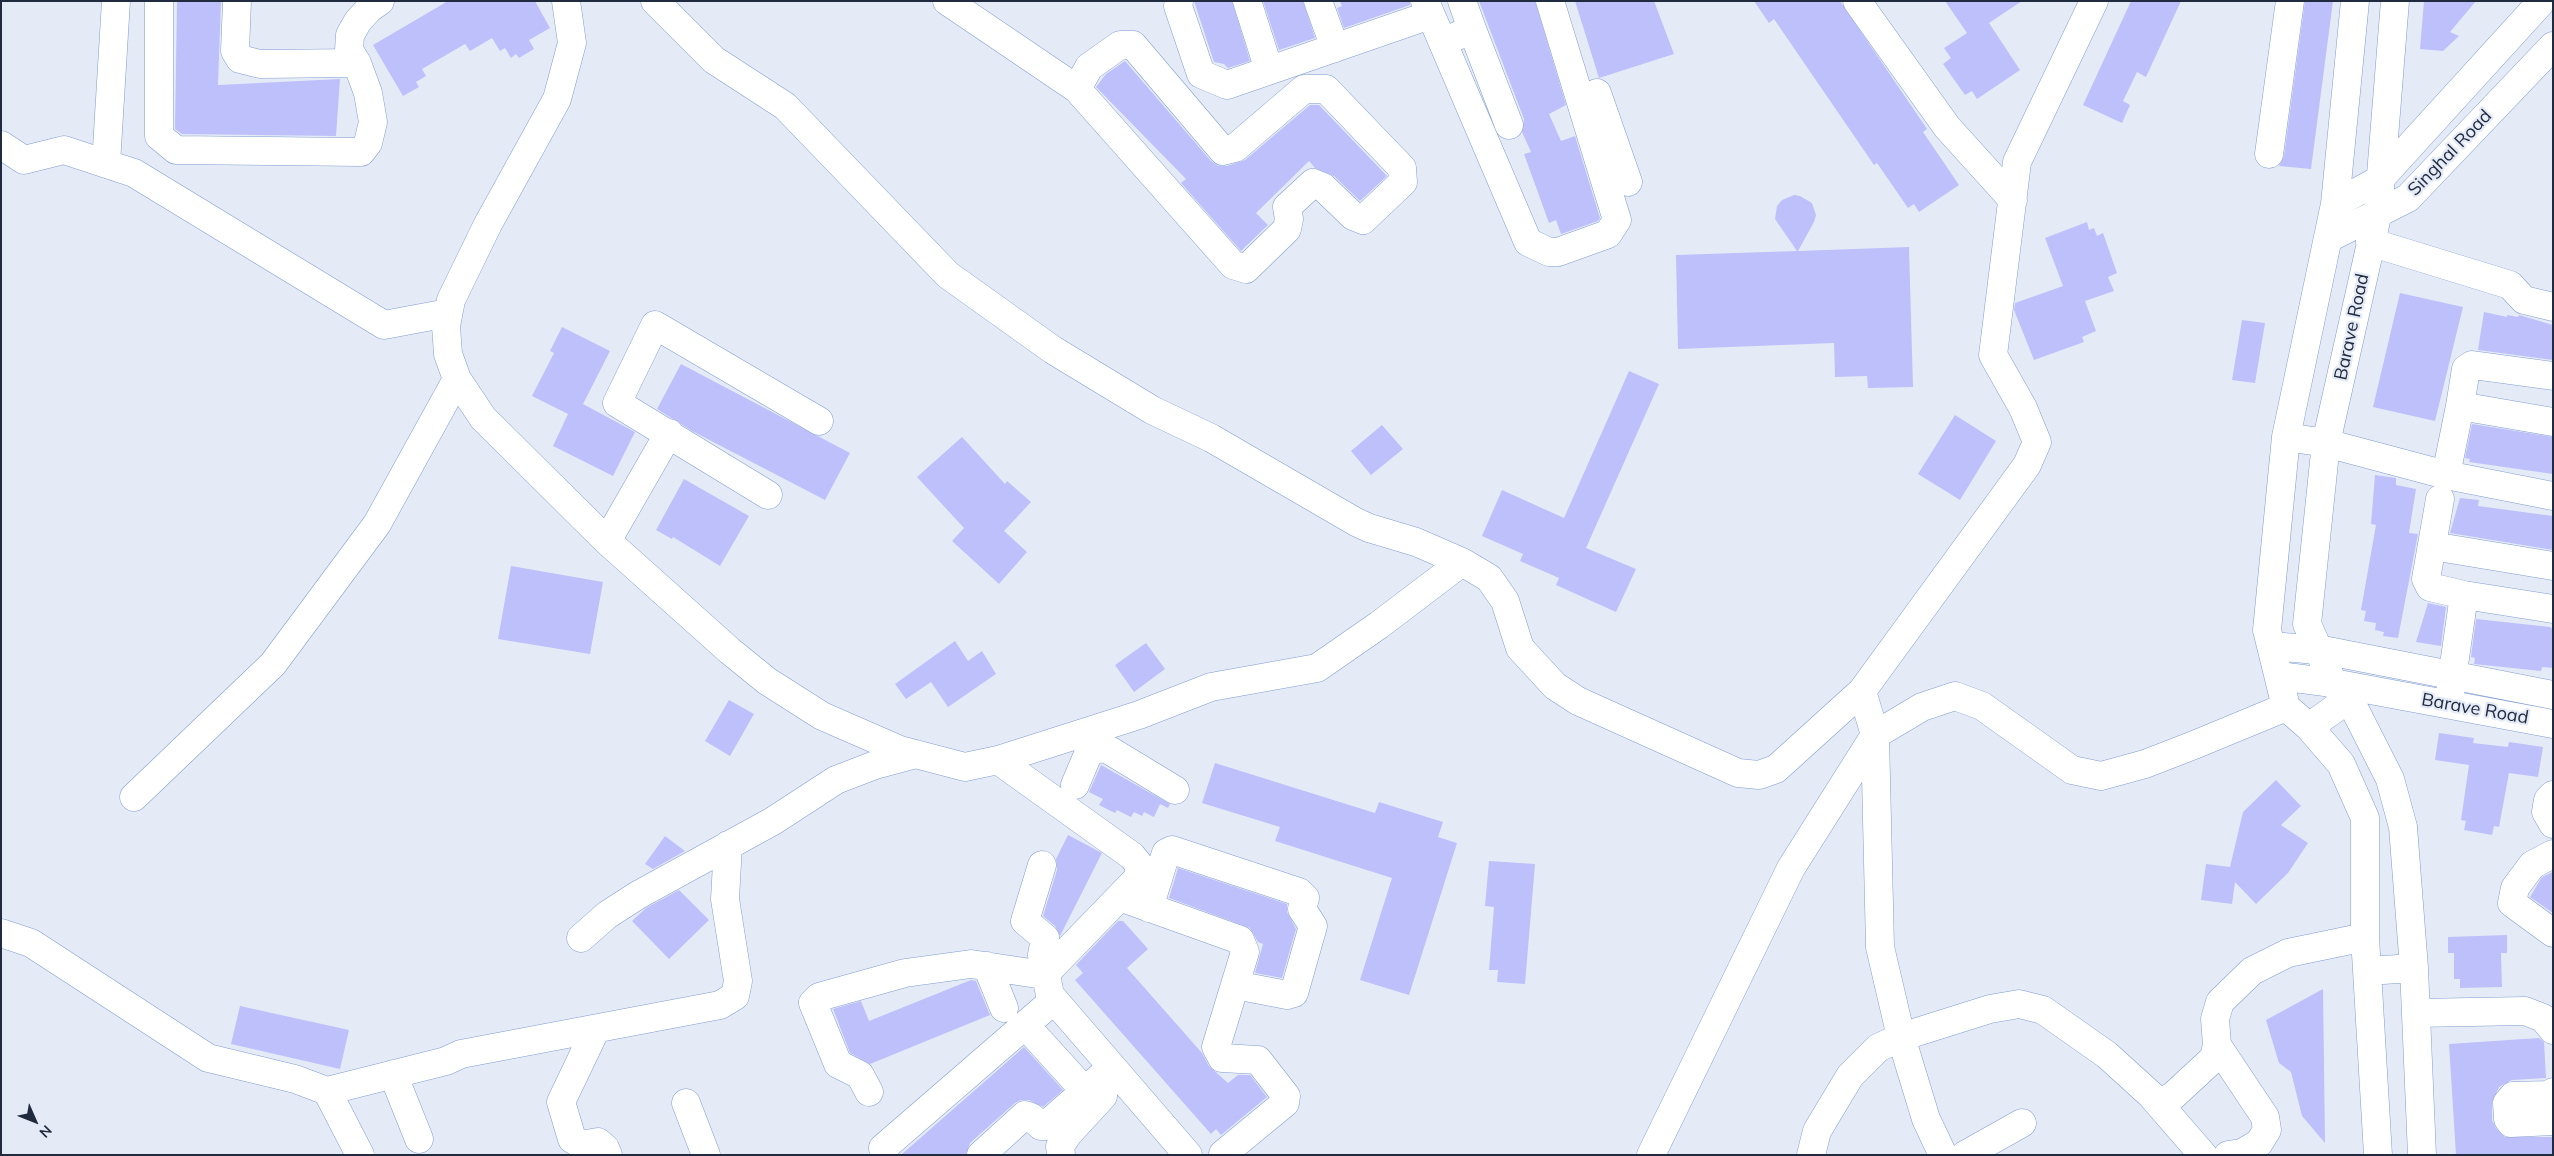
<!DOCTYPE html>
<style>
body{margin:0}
#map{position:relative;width:2554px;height:1156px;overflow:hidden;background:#e5ebf6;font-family:Mulish,sans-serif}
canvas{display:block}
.frame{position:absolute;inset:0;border:2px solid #202b40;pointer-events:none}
.north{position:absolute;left:10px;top:1096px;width:50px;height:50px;-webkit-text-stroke:4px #e5ebf6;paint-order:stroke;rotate:134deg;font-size:14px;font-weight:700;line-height:20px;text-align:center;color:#202b40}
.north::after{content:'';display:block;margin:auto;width:18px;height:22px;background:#202b40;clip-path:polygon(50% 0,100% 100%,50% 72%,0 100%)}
</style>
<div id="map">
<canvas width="2554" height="1156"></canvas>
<div class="frame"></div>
<div class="north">N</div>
</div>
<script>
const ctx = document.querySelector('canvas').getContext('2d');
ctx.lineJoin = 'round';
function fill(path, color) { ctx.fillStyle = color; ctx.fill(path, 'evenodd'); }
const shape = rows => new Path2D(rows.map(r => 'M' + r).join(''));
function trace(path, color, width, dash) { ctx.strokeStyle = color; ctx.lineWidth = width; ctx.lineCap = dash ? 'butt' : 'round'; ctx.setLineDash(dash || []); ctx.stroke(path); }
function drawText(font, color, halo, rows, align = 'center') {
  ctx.font = font + ' Mulish,sans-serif'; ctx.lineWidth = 4.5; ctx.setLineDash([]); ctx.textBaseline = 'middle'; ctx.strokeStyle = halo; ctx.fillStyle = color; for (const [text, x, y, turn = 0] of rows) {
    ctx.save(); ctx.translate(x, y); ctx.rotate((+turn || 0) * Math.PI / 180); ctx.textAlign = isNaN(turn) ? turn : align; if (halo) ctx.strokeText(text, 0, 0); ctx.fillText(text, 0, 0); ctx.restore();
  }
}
fill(shape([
 [177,1,221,1,218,85,340,79,336,136,182,134,175,129],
 [448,1,535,1,550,28,529,40,534,49,519,58,516,54,511,58,505,48,500,51,492,38,470,51,465,44,422,69,426,76,416,82,419,87,403,96,373,45],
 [1194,1,1232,1,1250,61,1228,68,1224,64,1214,62],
 [1263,1,1303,1,1315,38,1279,50],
 [1340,1,1410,1,1410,5,1344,28,1337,8,1342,6],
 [1479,1,1535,1,1566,105,1549,114,1561,141,1575,136,1600,218,1598,221,1561,234,1556,220,1549,223,1524,154,1531,152,1522,132,1524,119],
 [1575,1,1654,1,1674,54,1599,78],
 [1754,1,1840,1,1927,129,1923,132,1959,185,1919,212,1914,204,1908,208,1877,163,1874,165,1774,19,1769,23],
 [1945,1,2022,1,1989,23,2020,70,1977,99,1972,91,1965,95,1943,64,1951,58,1944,48,1967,33],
 [2131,1,2181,1,2146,77,2137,72,2123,101,2130,105,2122,123,2083,105],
 [2305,1,2333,1,2311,169,2279,166,2284,156],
 [2424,1,2476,1,2450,32,2459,36,2443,51,2420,49],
 [1125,61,1211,161,1218,166,1227,166,1245,160,1310,105,1319,105,1387,176,1360,201,1334,176,1315,168,1309,161,1256,213,1268,225,1241,251,1181,183,1186,179,1096,87,1106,74],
 [1794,195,1800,196,1812,203,1816,215,1814,222,1798,251,1909,247,1913,387,1868,388,1867,376,1835,377,1834,343,1678,349,1676,255,1797,251,1775,219,1777,206,1782,200],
 [2087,222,2089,230,2094,228,2097,236,2103,233,2117,273,2108,277,2114,291,2085,301,2096,331,2082,337,2084,342,2034,360,2014,310,2015,303,2063,286,2045,238],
 [2400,293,2463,307,2435,421,2373,407],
 [2484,312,2507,317,2507,315,2518,317,2519,315,2553,325,2553,360,2478,350],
 [2242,320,2265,323,2255,383,2232,380],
 [562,327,610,351,583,404,635,432,613,476,553,446,568,414,532,396,554,353,550,351],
 [681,364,850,453,825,500,692,431,657,409],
 [1629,371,1659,384,1586,548,1636,569,1616,612,1556,585,1559,578,1520,561,1523,554,1482,536,1502,490,1564,518],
 [1955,415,1996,441,1960,500,1918,474],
 [2472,424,2553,437,2553,474,2469,462,2470,459,2465,458],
 [1382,425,1403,449,1371,475,1351,451],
 [962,437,1005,484,1007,481,1031,502,1004,531,1027,552,999,584,952,541,964,528,917,477],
 [2375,475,2396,478,2396,485,2416,489,2409,533,2418,534,2398,638,2383,636,2384,632,2375,630,2376,623,2364,621,2366,611,2361,610,2376,525,2371,524],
 [684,479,749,516,720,566,673,537,672,539,656,530],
 [2460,498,2479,500,2478,506,2553,516,2553,550,2450,533],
 [511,566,603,582,590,654,498,639],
 [2428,603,2446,607,2441,646,2416,642],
 [2476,619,2550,627,2553,629,2553,668,2542,667,2541,671,2474,664,2475,658,2471,657],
 [955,641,968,661,982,651,996,674,948,707,931,682,906,699,895,684],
 [1146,643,1165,669,1134,692,1115,665],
 [729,700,754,714,730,756,705,741],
 [2439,733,2474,738,2473,743,2508,747,2509,742,2543,747,2538,777,2509,773,2499,827,2494,826,2492,835,2464,830,2466,821,2461,820,2469,765,2435,760],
 [1215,763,1375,813,1379,802,1443,822,1438,837,1457,843,1409,995,1360,980,1392,878,1275,841,1280,827,1202,803],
 [1101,765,1170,804,1168,808,1160,804,1154,817,1144,812,1142,816,1134,812,1131,817,1117,810,1115,813,1099,805,1103,799,1089,792],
 [2276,780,2301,806,2281,825,2308,843,2288,873,2256,904,2235,882,2232,904,2201,900,2206,864,2230,867,2243,812],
 [1068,835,1102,853,1060,936,1055,926,1043,916,1057,870,1056,859],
 [665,836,685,851,653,869,645,864],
 [1489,861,1535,864,1525,984,1497,982,1498,970,1489,970,1494,907,1485,906],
 [1178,868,1287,904,1287,912,1296,929,1282,978,1255,973,1263,944,1258,942,1250,928,1169,898],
 [2553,872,2553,913,2530,897,2542,877],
 [679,890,709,920,669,959,632,921,646,908],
 [1118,921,1123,921,1148,949,1127,968,1202,1053,1209,1066,1228,1083,1238,1075,1250,1075,1267,1097,1221,1135,1216,1129,1211,1134,1075,980,1083,973,1076,965],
 [2507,935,2507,953,2501,953,2502,987,2460,988,2460,979,2454,979,2454,953,2448,953,2448,937],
 [971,980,976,981,990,1015,870,1064,850,1053,833,1009,861,1001,869,1021],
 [2323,989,2325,1143,2302,1116,2291,1072,2279,1063,2266,1020],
 [240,1006,349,1030,340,1069,231,1044],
 [2539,1038,2544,1042,2546,1078,2512,1080,2499,1087,2492,1103,2492,1120,2496,1128,2505,1137,2553,1137,2553,1155,2456,1155,2449,1044],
 [1024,1047,1063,1090,1043,1107,1029,1100,1021,1100,1015,1103,970,1143,966,1155,901,1155]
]), '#bdc0fa');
const minor = shape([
 [159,1,159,136,176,150,361,152,368,143,373,122,368,93,357,63],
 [237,1,235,51,240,59,260,64,357,63,349,50,350,35,358,21,370,8,380,1],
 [566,1,572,43,557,99,488,224,451,300,446,326,448,354,457,379,483,418,607,541,730,651,767,681,822,716,900,750,965,767,998,760,1139,715,1211,687,1317,668,1379,625,1462,562,1489,578,1505,601,1520,648,1555,686,1578,701,1738,773,1759,775,1776,769,1862,691],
 [655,1,714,60,785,106,948,275,1053,350,1152,410,1211,438,1356,522,1369,528,1416,542,1462,562],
 [947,1,1077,89,1233,265,1246,269,1287,229,1289,219,1287,207,1313,183,1323,187,1353,216,1363,220,1403,182,1402,168,1326,89,1304,89,1235,148,1223,151,1133,45,1120,45,1089,67,1077,89],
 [1179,1,1178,6,1201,74,1227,85,1430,15],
 [1247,1,1269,70],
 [1318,1,1335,48],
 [1425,1,1528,242,1549,252,1558,252,1608,234,1617,220,1550,1],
 [1857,1,1947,127,2013,200],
 [2355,1,2335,204,2286,437,2267,630,2286,707,2309,727,2341,764,2365,818,2365,937,2378,1155],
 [2395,1,2378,212,2326,443,2307,624,2333,683,2356,712,2390,779,2403,827,2414,968,2422,1155],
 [1472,29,1509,125],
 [1457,36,1472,29,1462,1],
 [1597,93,1628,182],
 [1,145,24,160,64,150,134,173,384,325,448,313],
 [2269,154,2290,1],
 [106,164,116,1],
 [2335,204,2379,180,2542,1],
 [2329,238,2408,198,2553,46],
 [2370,242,2510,285,2524,300,2553,307],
 [2460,406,2466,369,2472,365,2553,376],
 [2286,437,2326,443,2446,475,2553,496],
 [2446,475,2460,406,2553,422],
 [768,495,617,403,655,325,819,421],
 [2440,499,2426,579,2430,587,2464,595,2450,693],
 [607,541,669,433],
 [2432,546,2553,566],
 [2464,595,2553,609],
 [2272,646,2328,651,2553,695],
 [2279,676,2333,683,2553,724],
 [2309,727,2347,700],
 [1089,752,1101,748,1109,750,1175,790],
 [1075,785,1089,752,1090,735],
 [2553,795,2548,800,2546,812,2553,824],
 [134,797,273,664,377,524,457,379],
 [2553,854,2532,865,2515,888,2512,903,2553,933],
 [1042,865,1025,921,1045,938,1042,955,1050,995,1188,1155],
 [1120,897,1240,940,1245,952,1216,1047,1222,1058,1258,1060,1286,1096,1285,1103,1223,1154],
 [1149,908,1166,853,1172,850,1299,892,1305,898,1302,909,1313,926,1294,993,1287,995,1235,985],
 [1,933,31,943,208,1058,295,1079,327,1091,446,1061,461,1054,720,1005,735,996,738,981,725,899,728,845],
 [581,938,607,915,638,895,773,821,836,780,875,765,916,754],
 [987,966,1004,1008],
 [2367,971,2414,968],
 [2416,1013,2525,1011,2543,1018,2553,1030],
 [1025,1025,1085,1091],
 [595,1031,561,1102,572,1139,582,1145,598,1142,605,1148,608,1155],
 [2217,1045,2265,1117,2267,1130,2259,1143,2242,1153,2228,1155],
 [393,1074,419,1139],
 [327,1091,360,1155],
 [869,1092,860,1075,838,1064,813,1003,819,997,905,973,971,964,1044,975,1137,879,1141,867,1132,856,998,760],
 [2553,1092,2549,1095,2513,1096,2507,1103,2508,1119,2511,1123,2553,1121],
 [686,1103,706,1155],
 [2160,1104,2174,1095,2214,1058,2217,1045,2215,1019,2220,1002,2252,971,2288,953,2365,937],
 [884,1155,883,1148,1054,1000],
 [981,1155,1025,1115,1031,1117,1041,1126,1045,1126,1112,1067],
 [1061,1155,1060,1146,1068,1134,1103,1096],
 [1651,1155,1791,868,1875,735,1922,707,1955,696,1982,706,2072,770,2101,776,2145,764,2194,745,2286,707],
 [1811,1155,1817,1131,1850,1076,1878,1048,1901,1037,1990,1009,2019,1004,2043,1010,2107,1055,2151,1095,2203,1155],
 [1943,1155,1926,1119,1901,1037,1880,947,1875,735,1862,691,2027,465,2037,442,2023,408,1993,355,2017,162,2094,1],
 [1965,1155,2022,1123]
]);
trace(minor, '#809dd1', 29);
trace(minor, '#fff', 28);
drawText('18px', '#202b40', '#e5ebf6', [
 ["Singhal Road",2450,153,-46],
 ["Barave Road",2352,327,-78],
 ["Barave Road",2475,709,10]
]);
</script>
